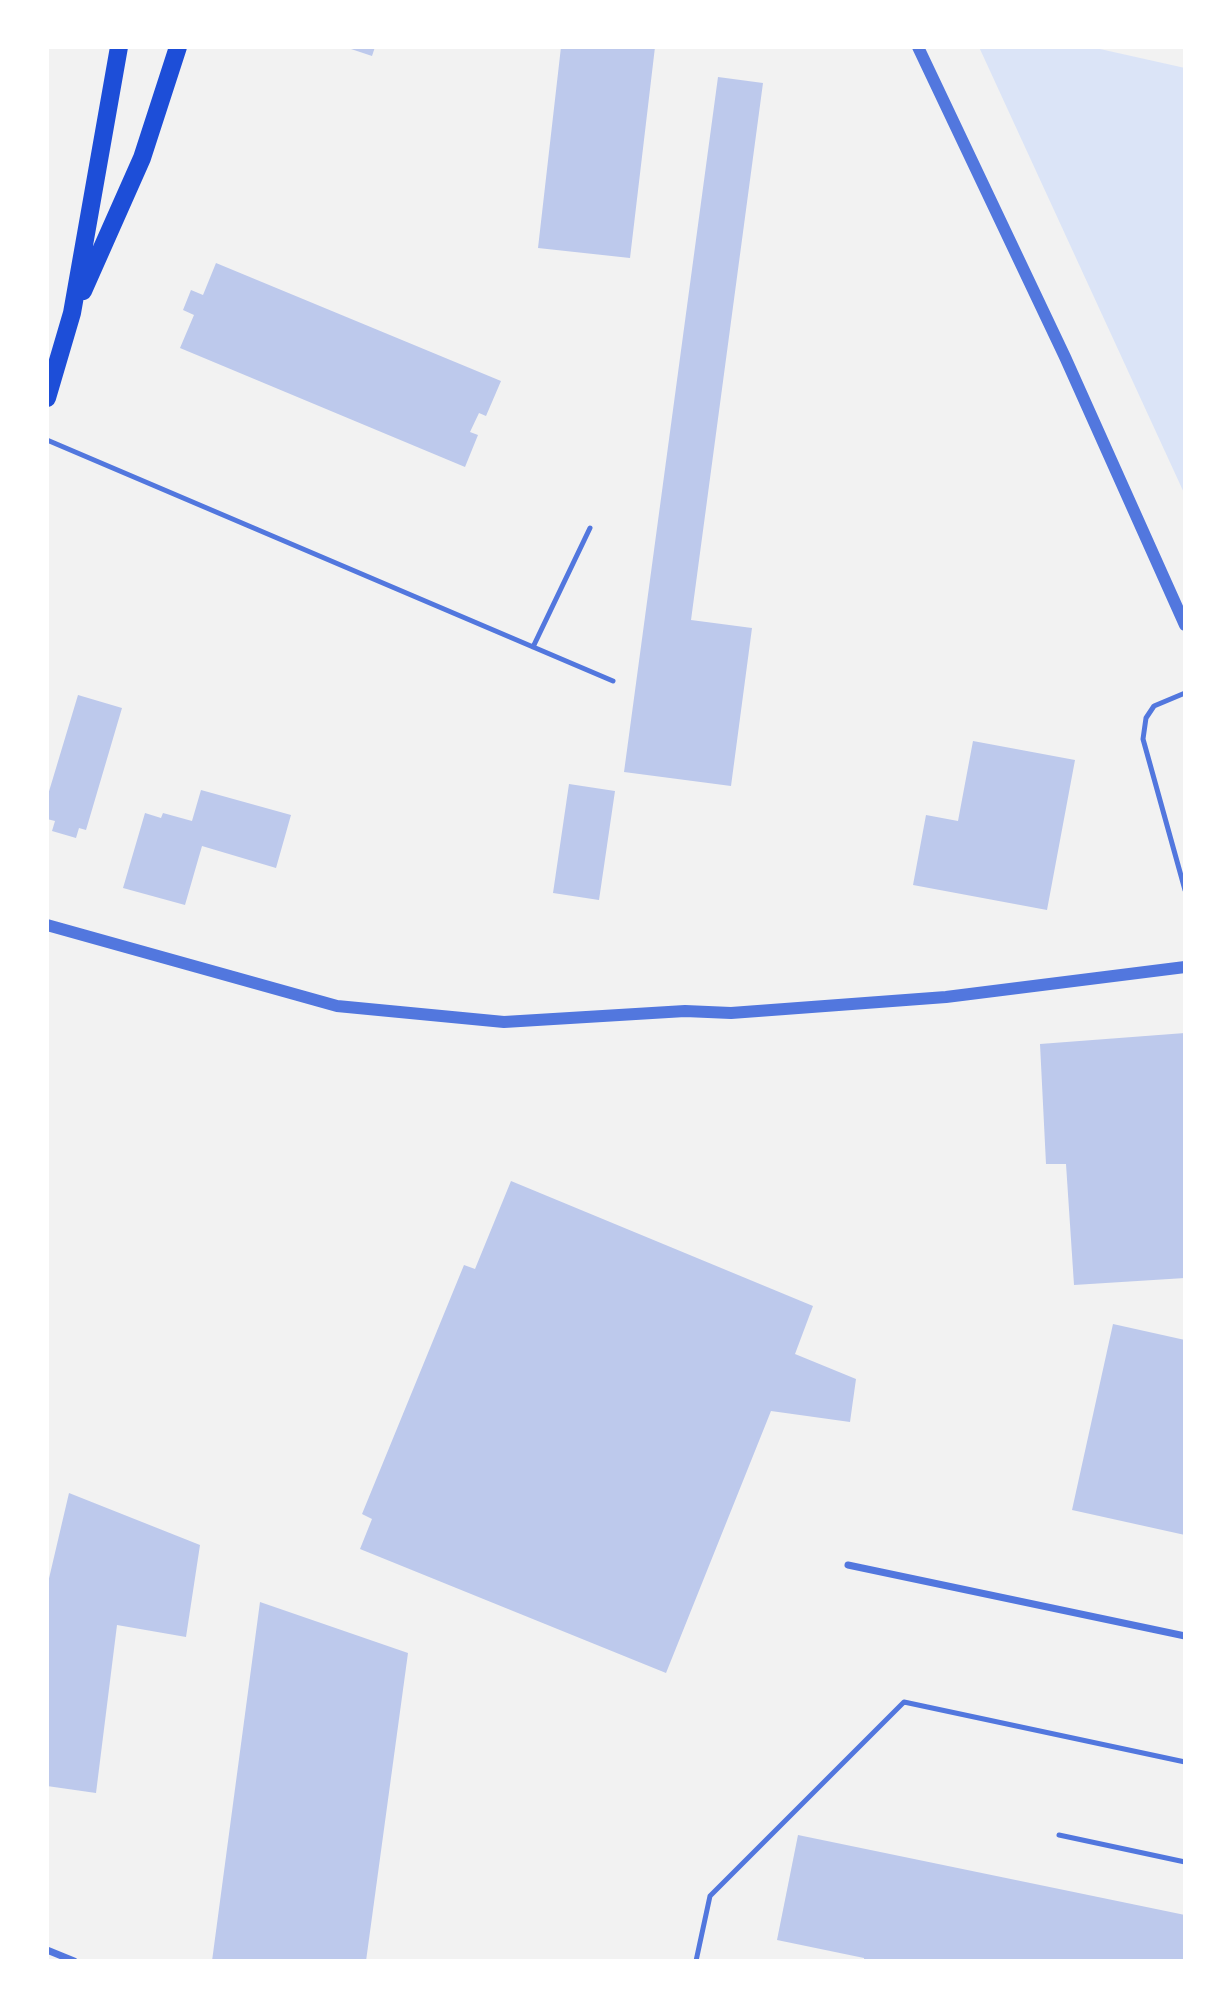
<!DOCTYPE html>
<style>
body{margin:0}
#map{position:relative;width:1232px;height:2008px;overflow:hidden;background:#f2f2f2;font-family:"Source Sans 3",sans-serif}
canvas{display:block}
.frame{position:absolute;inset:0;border:49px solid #fff;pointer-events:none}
</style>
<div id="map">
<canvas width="1232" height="2008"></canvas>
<div class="frame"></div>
</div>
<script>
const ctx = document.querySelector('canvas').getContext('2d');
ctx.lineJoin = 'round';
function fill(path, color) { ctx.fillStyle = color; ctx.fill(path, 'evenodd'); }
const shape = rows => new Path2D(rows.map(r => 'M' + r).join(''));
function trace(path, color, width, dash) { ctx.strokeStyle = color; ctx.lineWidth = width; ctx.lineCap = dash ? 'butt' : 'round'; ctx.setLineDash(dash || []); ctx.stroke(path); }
fill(shape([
 [979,47,1091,47,1185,68,1185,495]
]), '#dbe4f7');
fill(shape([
 [345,47,375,47,372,56],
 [561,47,655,47,630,258,538,248],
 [718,77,763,83,691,620,752,628,731,786,624,772],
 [216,263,501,381,486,416,479,413,470,432,478,435,465,467,180,348,194,315,183,310,191,290,203,295],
 [78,695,122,708,86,830,79,828,76,838,52,831,55,821,47,819,47,798],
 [973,741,1075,760,1047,910,913,885,926,815,958,821],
 [569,784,615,791,599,900,553,893],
 [201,790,291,815,276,868,202,846,185,905,123,888,145,813,161,818,163,813,192,821],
 [1185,1033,1185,1278,1074,1285,1066,1164,1046,1164,1040,1044],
 [511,1181,813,1306,795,1354,856,1379,850,1422,771,1411,666,1673,360,1549,372,1519,362,1514,464,1265,475,1269],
 [1113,1324,1185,1340,1185,1535,1072,1510],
 [69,1493,200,1545,186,1637,117,1625,96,1793,47,1786,47,1587],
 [260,1602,408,1653,366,1961,212,1961],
 [798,1835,1185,1915,1185,1961,864,1961,864,1958,777,1940]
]), '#bdc9ec');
trace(shape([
 [47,440,613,681],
 [533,647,590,528],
 [1185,693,1154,706,1146,718,1143,739,1185,890],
 [1059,1835,1185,1862],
 [696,1961,710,1896,904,1702,1185,1762]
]), '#5277de', 5);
trace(shape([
 [848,1565,1185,1636],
 [47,1950,74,1961]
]), '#5277de', 7);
trace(shape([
 [918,47,1065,357,1185,625],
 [47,925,337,1006,504,1022,685,1011,731,1013,946,997,1185,967]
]), '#5277de', 12);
trace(shape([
 [83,291,142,158,178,47],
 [47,398,72,313,119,47]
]), '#1d4ed8', 18);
</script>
